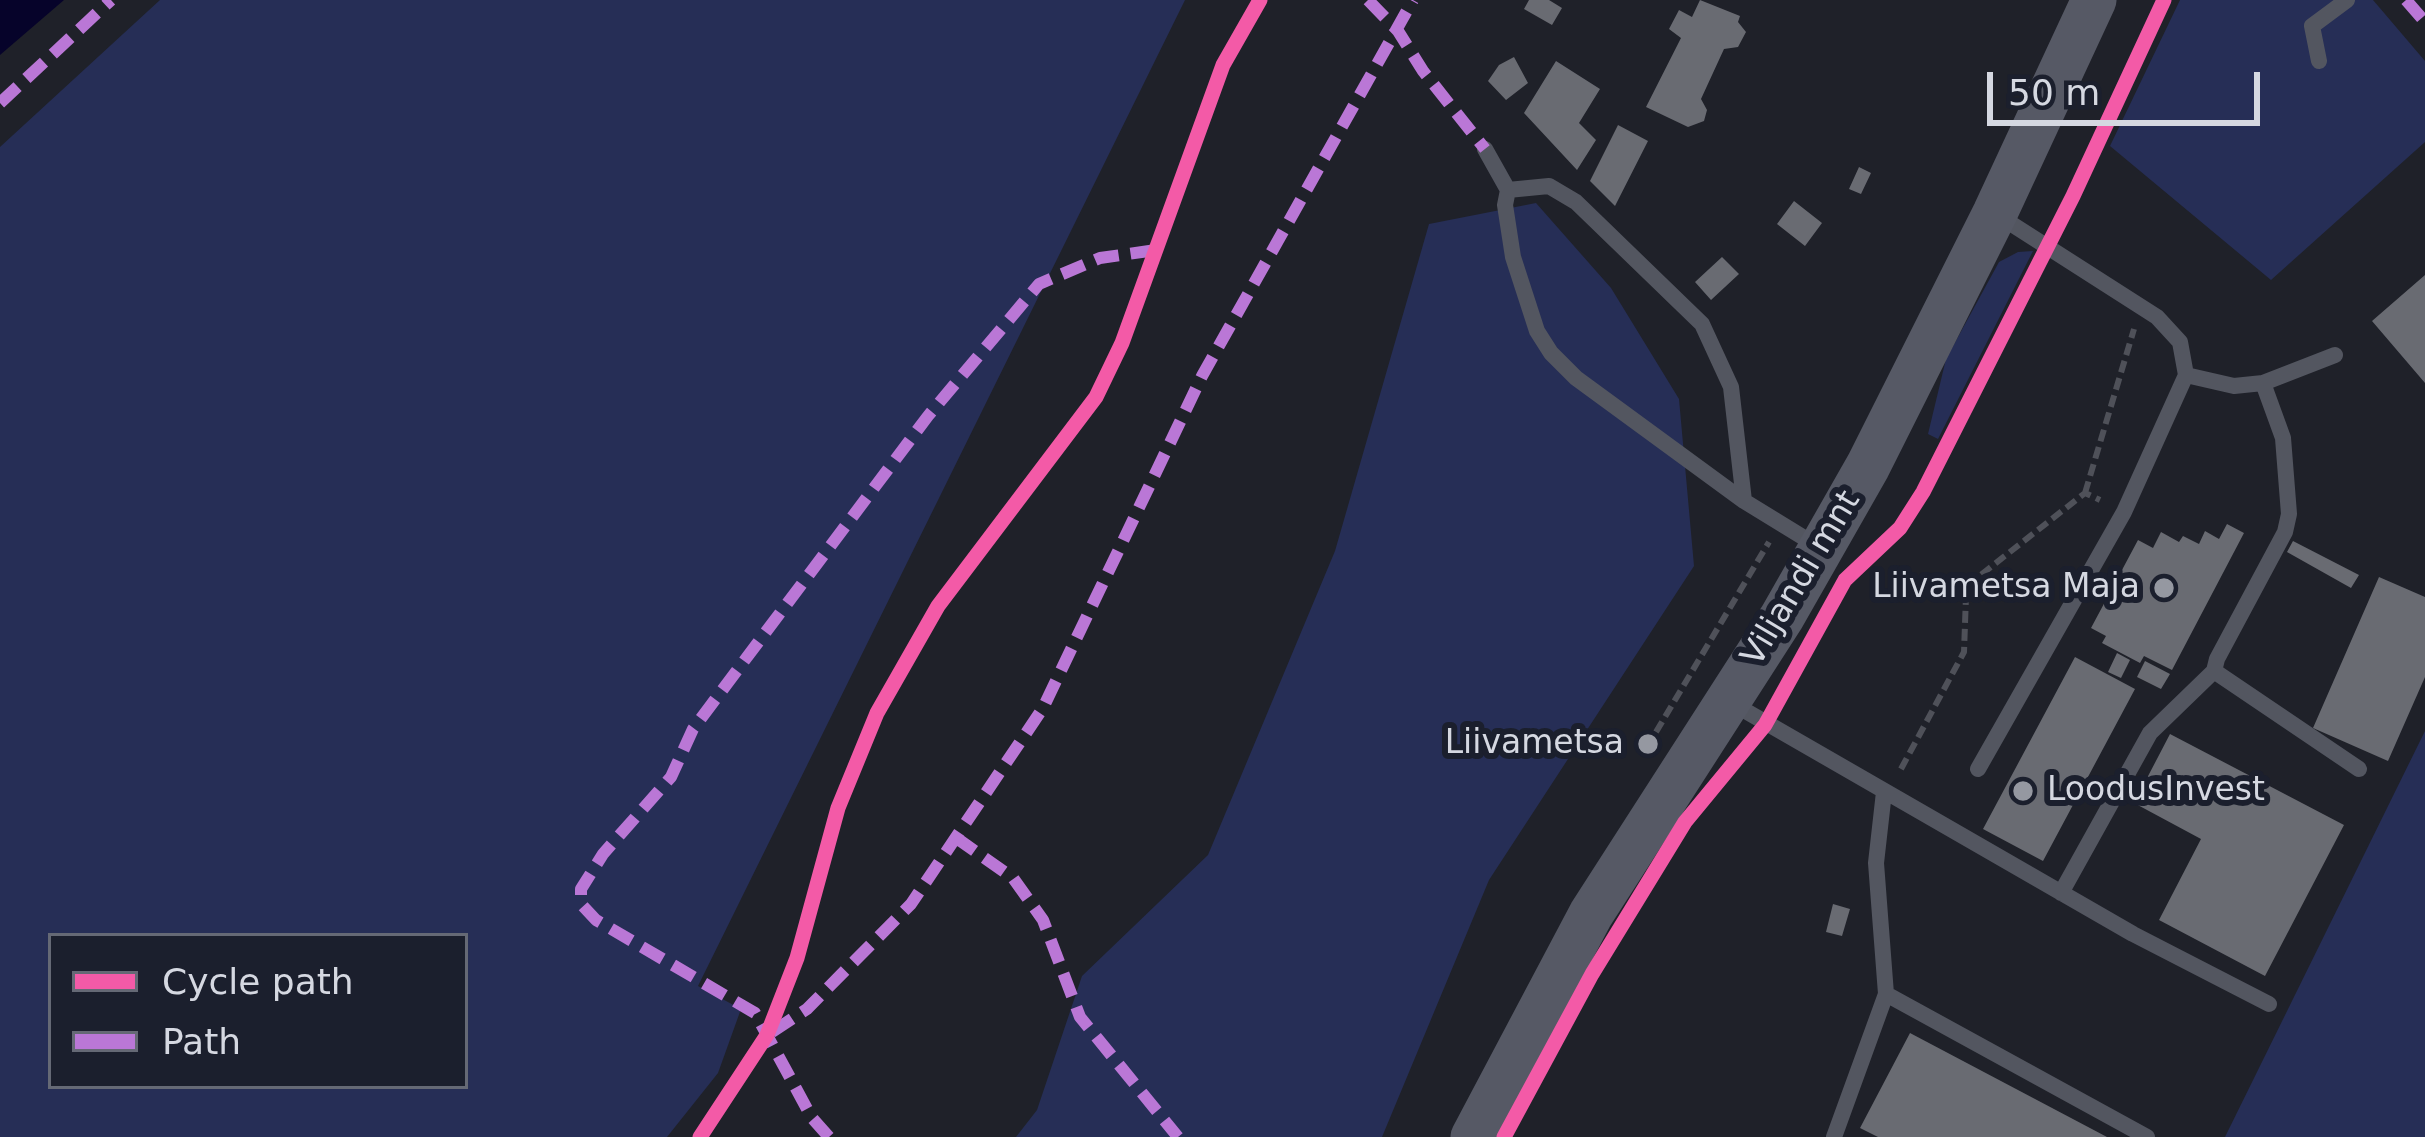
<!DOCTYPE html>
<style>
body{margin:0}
#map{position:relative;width:2425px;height:1137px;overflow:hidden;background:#1f2129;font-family:"DejaVu Sans",sans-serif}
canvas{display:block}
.legend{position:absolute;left:48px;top:933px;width:420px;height:156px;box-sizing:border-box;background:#1b1f2d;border:3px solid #656975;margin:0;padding:15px 21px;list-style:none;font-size:36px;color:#d5d8e1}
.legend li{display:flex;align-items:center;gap:24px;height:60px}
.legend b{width:60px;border:3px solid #656975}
.scale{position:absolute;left:1987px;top:72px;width:273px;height:54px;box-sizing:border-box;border:6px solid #d5d8e1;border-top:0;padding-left:15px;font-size:36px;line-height:42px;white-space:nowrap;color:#d5d8e1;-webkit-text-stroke:9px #1b1f2d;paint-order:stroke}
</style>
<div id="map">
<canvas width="2425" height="1137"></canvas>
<ul class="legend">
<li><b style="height:15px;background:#f35aa7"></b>Cycle path</li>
<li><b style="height:15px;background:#ba77d6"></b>Path</li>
</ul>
<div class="scale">50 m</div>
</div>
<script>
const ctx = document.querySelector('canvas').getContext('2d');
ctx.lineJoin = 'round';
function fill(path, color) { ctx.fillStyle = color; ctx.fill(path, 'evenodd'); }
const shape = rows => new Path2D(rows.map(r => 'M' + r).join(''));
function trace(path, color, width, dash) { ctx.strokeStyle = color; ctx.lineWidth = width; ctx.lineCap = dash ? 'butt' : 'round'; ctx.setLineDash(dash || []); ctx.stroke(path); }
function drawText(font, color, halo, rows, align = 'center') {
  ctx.font = font + ' "DejaVu Sans",sans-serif'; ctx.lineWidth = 12; ctx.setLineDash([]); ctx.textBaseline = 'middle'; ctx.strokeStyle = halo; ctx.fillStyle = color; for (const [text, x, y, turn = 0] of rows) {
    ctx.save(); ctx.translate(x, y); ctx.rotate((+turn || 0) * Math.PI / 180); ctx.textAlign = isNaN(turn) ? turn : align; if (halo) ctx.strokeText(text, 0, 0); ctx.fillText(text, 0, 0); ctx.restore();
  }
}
fill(shape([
 [160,0,1185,0,698,986,741,1009,718,1073,667,1137,0,1137,0,147],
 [51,936,465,936,465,1086,51,1086],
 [2180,0,2373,0,2425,61,2425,142,2271,280,2110,146],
 [1536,203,1611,288,1679,399,1694,566,1489,880,1382,1137,1016,1137,1037,1110,1082,976,1208,855,1335,551,1429,224],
 [2033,251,1938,439,1928,434,1946,359,1999,262,2018,252],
 [2425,731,2425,1137,2225,1137]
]), '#262e56');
fill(shape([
 [0,0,64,0,0,55]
]), '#06032a');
fill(shape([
 [1529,0,1549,0,1562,8,1552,25,1524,9],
 [1700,0,1740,16,1738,22,1746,32,1738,47,1724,49,1701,99,1707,110,1704,121,1688,127,1646,107,1681,38,1669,29,1679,10,1692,17],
 [1514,57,1528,83,1506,100,1488,81,1499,65],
 [1556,61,1600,89,1579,123,1596,140,1577,170,1524,113],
 [1618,125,1648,141,1615,206,1590,181],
 [1859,167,1871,173,1861,194,1849,189],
 [1794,201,1822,223,1805,246,1777,224],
 [1722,257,1739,274,1711,300,1695,282],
 [2425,275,2425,383,2372,321],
 [2227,524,2244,533,2172,670,2144,656,2140,663,2102,643,2106,636,2091,628,2138,540,2153,548,2161,532,2179,542,2183,536,2199,544,2205,531,2219,539],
 [2293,541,2359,575,2351,588,2287,552],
 [2379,577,2425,597,2425,677,2388,761,2313,728],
 [2117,653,2130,660,2121,678,2108,672],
 [2075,657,2135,689,2043,861,1983,829],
 [2145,661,2170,674,2161,689,2137,677],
 [2170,734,2344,825,2265,976,2159,920,2201,839,2134,803],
 [1833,904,1850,909,1842,936,1826,932],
 [1910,1033,2107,1137,1878,1137,1860,1128]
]), '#696b72');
trace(shape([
 [2085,493,2134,329],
 [1656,732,1769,542],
 [1901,769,1964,652,1966,596,1973,581,2085,493,2100,500]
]), '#4f5159', 6, [12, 6]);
trace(shape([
 [2319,61,2312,26,2347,0],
 [1485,149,1508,190,1505,205,1513,257,1537,331,1551,353,1576,378,1744,501,1819,547],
 [1508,190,1549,186,1576,202,1702,324,1731,387,1744,501],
 [2186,375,2234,386,2263,383,2335,355],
 [2263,383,2283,438,2289,514,2285,532,2217,659,2214,671,2359,769],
 [1730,702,2133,934,2269,1004],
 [1978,769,2124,512,2186,375,2180,342,2157,317,1996,214],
 [1884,792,1876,863,1886,994,2147,1137],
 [2061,893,2150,733,2214,671],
 [1834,1137,1886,994]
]), '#535660', 16);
trace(shape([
 [1473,1137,1591,914,1782,617,1868,466,1995,213,2094,0]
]), '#565965', 45);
trace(shape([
 [1368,0,1398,31,1423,71,1485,149],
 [2406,0,2425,22],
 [0,103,111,0],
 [955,837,1013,878,1043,920,1080,1017,1178,1137],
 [772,1032,807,1009,911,904,1043,708,1202,376,1413,0],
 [829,1137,812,1118,755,1013,596,920,581,904,581,889,603,854,671,777,693,729,928,416,1039,284,1100,258,1156,250]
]), '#ba77d6', 12, [24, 12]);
trace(shape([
 [700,1137,767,1035,797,958,838,808,877,713,938,606,1096,397,1122,343,1223,65,1260,0],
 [1504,1137,1592,974,1685,822,1765,725,1845,580,1900,528,1923,492,2073,196,2164,0]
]), '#f35aa7', 15);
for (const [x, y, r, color] of [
 [2164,588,12,"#9598a1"],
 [1648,744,12,"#9598a1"],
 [2023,791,12,"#9598a1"]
]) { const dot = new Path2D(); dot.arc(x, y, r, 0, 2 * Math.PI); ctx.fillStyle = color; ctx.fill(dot); trace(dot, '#1b1f2d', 4.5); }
drawText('33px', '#d5d8e1', '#1b1f2d', [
 ["Viljandi mnt",1802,579,-59]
]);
drawText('33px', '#d5d8e1', '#1b1f2d', [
 ["Liivametsa Maja",2140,588],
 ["Liivametsa",1624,744],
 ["LoodusInvest",2047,791,"left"]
], 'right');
</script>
